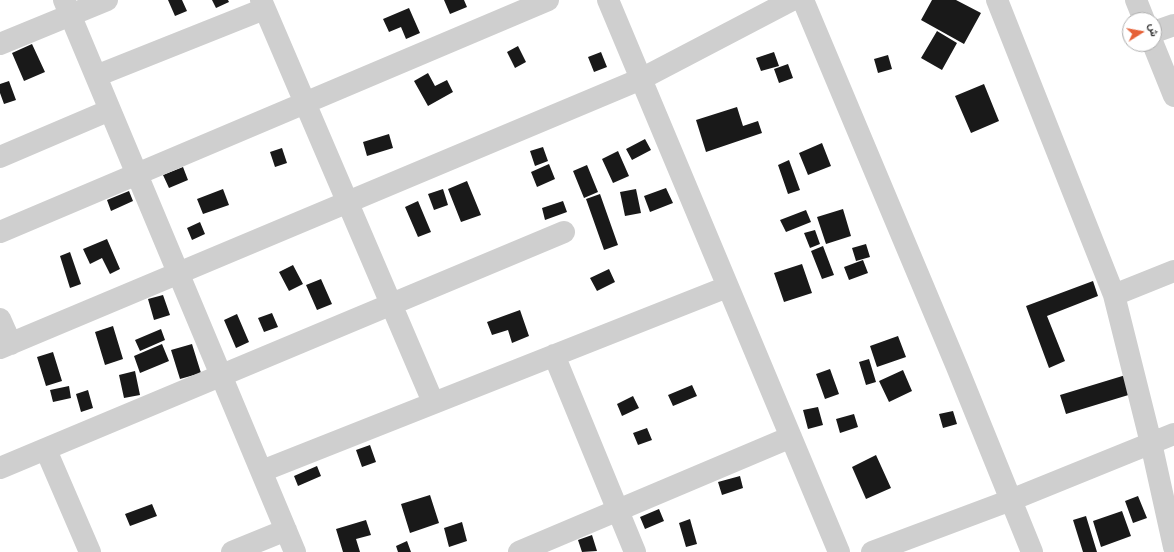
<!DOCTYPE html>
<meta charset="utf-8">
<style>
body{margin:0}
#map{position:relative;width:1174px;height:552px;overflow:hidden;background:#fff;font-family:Roboto,Vazirmatn,sans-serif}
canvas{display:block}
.north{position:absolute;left:1122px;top:12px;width:40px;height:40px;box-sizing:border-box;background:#fff;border:1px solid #adadad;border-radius:50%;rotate:79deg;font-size:11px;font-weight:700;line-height:16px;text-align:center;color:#323232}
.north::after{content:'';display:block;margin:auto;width:14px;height:18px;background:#e66137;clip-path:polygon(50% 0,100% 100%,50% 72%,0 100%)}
</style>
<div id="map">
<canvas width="1174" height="552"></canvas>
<div class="north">ش</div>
</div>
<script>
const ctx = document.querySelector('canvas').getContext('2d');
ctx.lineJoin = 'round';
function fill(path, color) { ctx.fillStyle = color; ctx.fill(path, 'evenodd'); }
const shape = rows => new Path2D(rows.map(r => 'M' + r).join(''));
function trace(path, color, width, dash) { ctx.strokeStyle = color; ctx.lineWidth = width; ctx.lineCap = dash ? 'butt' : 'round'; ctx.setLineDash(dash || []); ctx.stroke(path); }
fill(shape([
 [168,0,182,0,187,11,175,16],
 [212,0,228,0,229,2,216,8],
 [444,0,464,0,467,7,450,14],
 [932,0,956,0,981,13,964,44,921,20],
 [409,8,420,33,406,39,401,27,389,32,383,19],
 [937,31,957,43,942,70,921,58],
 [32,44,45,72,24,81,12,53],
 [518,46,526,62,515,68,507,52],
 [601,52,607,67,594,72,588,57],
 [774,52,779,66,761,71,756,58],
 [888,55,892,69,878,73,874,59],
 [788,64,793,78,779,83,774,69],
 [428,73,435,86,447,80,453,92,428,106,414,81],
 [9,81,16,100,4,104,0,93,0,84],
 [984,84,999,121,971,133,955,96],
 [737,107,743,126,758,121,762,133,706,152,696,120],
 [389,134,393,148,367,156,363,142],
 [645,139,651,150,632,160,626,149],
 [822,143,831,166,808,175,799,153],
 [543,147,548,161,535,166,530,151],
 [282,148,287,163,275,167,270,152],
 [618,151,629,176,613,183,602,159],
 [789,160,800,190,788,194,778,165],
 [549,164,555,179,537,187,531,172],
 [587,165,598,192,584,198,573,171],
 [183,167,188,180,169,188,163,175],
 [467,181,481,215,461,222,448,189],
 [666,188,673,203,650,212,644,196],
 [223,189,229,205,203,214,197,199],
 [443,189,448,205,434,210,428,194],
 [636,189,641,213,625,216,620,192],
 [129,191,133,201,111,211,107,200],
 [600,194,618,245,604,250,586,199],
 [418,201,431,232,418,237,405,207],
 [563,201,567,212,545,220,542,208],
 [843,209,851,236,826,244,817,217],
 [806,210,811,222,786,232,780,220],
 [200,222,205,234,192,240,187,228],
 [815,230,820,244,810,248,804,233],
 [107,239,120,269,110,274,102,258,90,264,83,249],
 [866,244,870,257,856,261,852,248],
 [823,246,834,275,822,279,811,251],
 [70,252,81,284,70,288,60,256],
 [863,260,868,273,849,280,844,267],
 [802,264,812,293,784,302,774,273],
 [293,265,303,284,289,291,279,272],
 [609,269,615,282,597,291,590,278],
 [321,279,332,304,317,310,306,285],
 [1093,281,1098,296,1047,316,1065,361,1049,368,1026,306],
 [163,295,170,315,154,320,148,299],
 [520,310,529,336,512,343,508,330,492,335,487,322],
 [272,313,278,327,264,332,258,318],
 [237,314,249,342,236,348,224,320],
 [113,326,123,359,105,365,95,332],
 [161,329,165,340,140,351,135,340],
 [898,336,906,357,877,367,870,346],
 [162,344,169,361,140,373,134,356],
 [192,344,201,373,180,379,171,350],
 [53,352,62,381,46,386,37,357],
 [869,359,876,382,866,385,859,362],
 [830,369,839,394,825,399,816,374],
 [903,370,912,391,889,402,879,381],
 [135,371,140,395,124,398,119,375],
 [1129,374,1135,393,1066,414,1060,395],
 [692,385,697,396,673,406,668,395],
 [69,386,71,398,53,402,50,390],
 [88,390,93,408,81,412,76,394],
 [633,396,639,408,622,416,617,404],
 [818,407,823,425,808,429,803,410],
 [953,411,957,424,943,428,939,414],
 [854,414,858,427,840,433,836,419],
 [647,428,652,440,638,445,633,433],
 [370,445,376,462,362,467,356,450],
 [876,455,891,488,866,499,852,467],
 [317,466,321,476,298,486,294,476],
 [740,476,743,488,722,495,718,482],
 [430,495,439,523,410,533,401,504],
 [1138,496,1147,518,1133,523,1125,501],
 [152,504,157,516,130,526,125,514],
 [659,509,664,521,645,529,640,517],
 [1122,511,1131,536,1101,547,1093,521],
 [1086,516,1097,552,1083,552,1073,520],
 [690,519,697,544,686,547,679,523],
 [366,520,371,535,356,539,360,552,343,552,336,529],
 [462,522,467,541,449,547,444,528],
 [592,535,597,551,582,552,578,540],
 [407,541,411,552,398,552,396,546]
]), '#191919');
trace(shape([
 [64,0,295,552],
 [261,0,433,402],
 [608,0,839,552],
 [803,0,957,367,1032,552],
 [997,0,1114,295],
 [1136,0,1144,20],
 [1154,32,1174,25],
 [0,44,107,0],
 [1153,44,1174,96],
 [96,76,264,9],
 [0,157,110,110],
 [0,232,548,0],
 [1174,271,1114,295,1151,443,1174,547],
 [0,319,11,344],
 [0,348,641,79,792,0],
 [554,355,635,552],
 [46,450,90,552],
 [0,468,564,232],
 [262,471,727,287],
 [232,552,286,530],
 [519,552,791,437],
 [872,552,1011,500,1174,434]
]), '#cfcfcf', 22);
</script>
